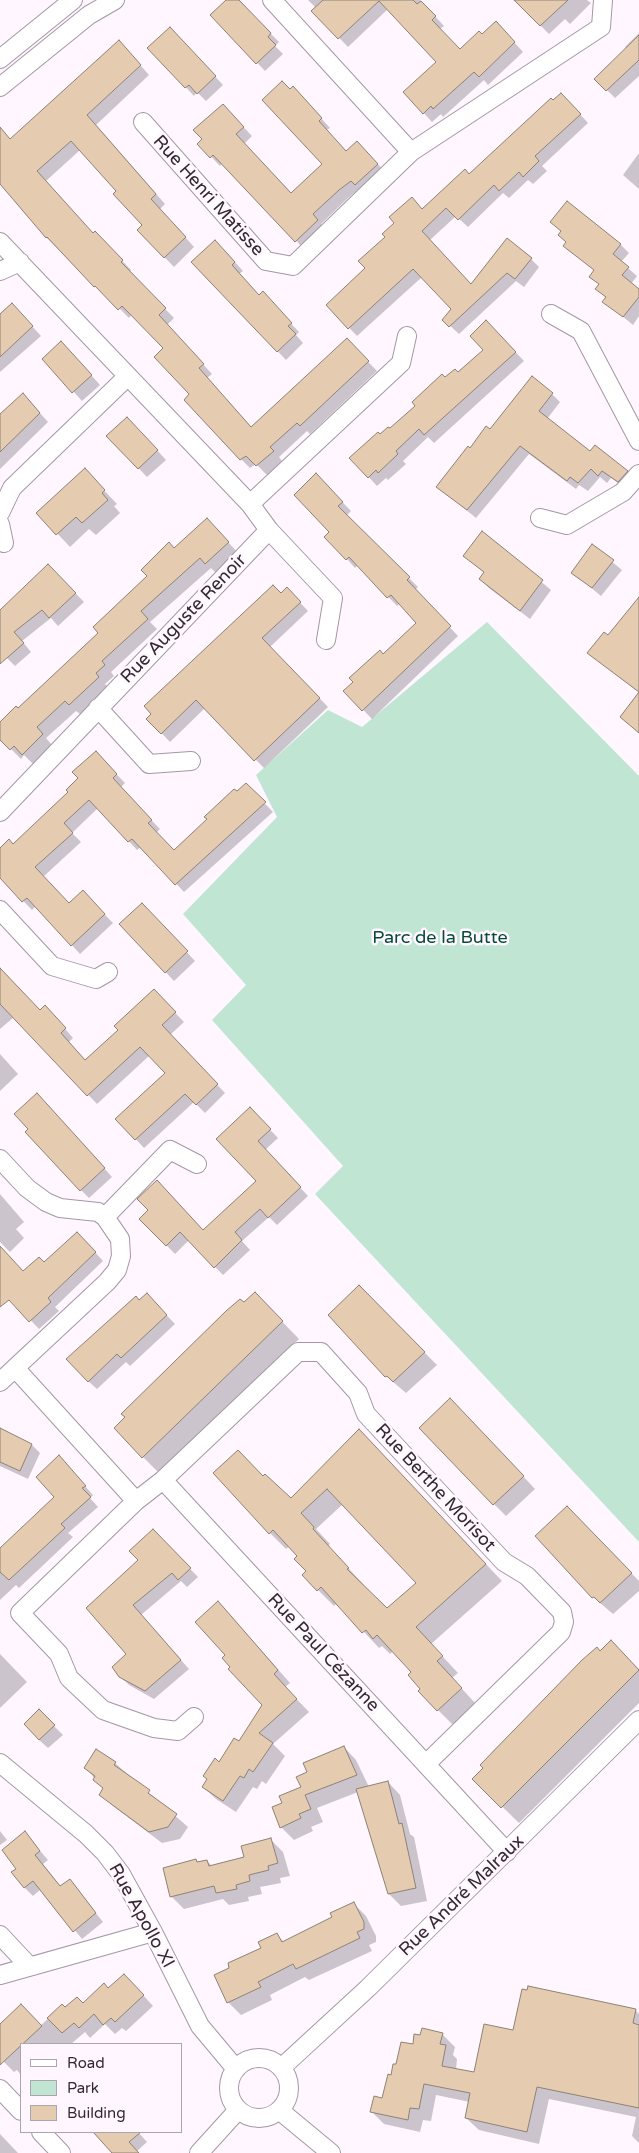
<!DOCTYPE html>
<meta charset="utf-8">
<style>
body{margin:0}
#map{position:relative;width:639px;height:2153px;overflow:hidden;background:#fff6ff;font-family:"Varela Round",sans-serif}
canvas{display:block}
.legend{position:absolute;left:20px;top:2043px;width:162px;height:90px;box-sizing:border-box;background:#fff6ff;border:1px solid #ada5ad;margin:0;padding:6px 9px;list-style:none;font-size:15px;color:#312b31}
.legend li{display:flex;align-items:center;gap:10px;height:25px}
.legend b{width:25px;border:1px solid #ada5ad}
</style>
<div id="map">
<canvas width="639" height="2153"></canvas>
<ul class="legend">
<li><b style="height:6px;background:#fff"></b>Road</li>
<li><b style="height:14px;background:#c0e5d3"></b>Park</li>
<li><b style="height:14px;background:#e5ccb1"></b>Building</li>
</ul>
</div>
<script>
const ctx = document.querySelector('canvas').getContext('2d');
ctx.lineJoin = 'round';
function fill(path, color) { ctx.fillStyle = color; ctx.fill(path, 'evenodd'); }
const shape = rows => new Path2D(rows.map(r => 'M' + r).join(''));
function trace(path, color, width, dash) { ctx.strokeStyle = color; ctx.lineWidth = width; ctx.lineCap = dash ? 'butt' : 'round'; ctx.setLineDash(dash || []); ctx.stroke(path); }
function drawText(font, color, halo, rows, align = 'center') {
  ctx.font = font + ' "Varela Round",sans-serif'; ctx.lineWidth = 5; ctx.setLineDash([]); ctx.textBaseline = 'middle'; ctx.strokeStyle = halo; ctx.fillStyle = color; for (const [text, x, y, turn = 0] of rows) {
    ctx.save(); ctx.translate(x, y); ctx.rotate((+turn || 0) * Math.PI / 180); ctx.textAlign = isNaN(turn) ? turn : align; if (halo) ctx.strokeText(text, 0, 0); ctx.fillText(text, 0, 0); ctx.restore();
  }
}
fill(shape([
 [487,622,639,776,639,1542,315,1194,343,1166,212,1020,246,985,183,914,277,817,256,775,328,710,362,727]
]), '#c0e5d3');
fill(shape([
 [228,0,240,3,279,42,275,46,283,54,265,71,212,15],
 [308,0,420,0,444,26,440,29,460,51,482,36,504,31,523,52,488,85,484,80,443,117,441,114,432,122,404,92,438,62,388,9,348,47,313,11,316,8],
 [520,0,587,0,591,3,570,24,565,19,549,34,517,2],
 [639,33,639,76,615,98,596,79,627,49,625,47],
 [178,37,223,85,206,101,197,92,194,96,149,48],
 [128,51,149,75,96,125,165,204,160,209,194,247,174,267,138,230,143,225,118,191,80,150,46,181,93,234,95,232,131,270,129,272,174,318,167,325,212,374,207,378,252,428,347,340,377,371,310,434,307,431,279,457,282,461,267,475,256,464,250,468,241,459,165,348,132,314,129,318,105,294,104,295,46,237,0,183,0,131,11,140],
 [290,91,301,96,330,128,326,130,347,152,366,151,386,173,365,193,360,188,348,198,321,224,326,229,304,249,222,163,220,166,199,144,231,114,252,136,244,144,292,194,324,164],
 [570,103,588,123,542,166,547,171,533,184,528,180,509,198,503,193,468,227,456,216,430,240,471,285,531,259,539,267,524,287,516,281,459,334,444,320,452,309,422,277,357,336,327,305,367,268,422,210],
 [639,153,639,189,623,175],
 [620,244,629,253,621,262,637,276,631,284,639,290,639,316,633,325,604,301,606,298,597,289,600,285,591,277,595,271,565,246],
 [224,250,243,271,239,274,260,296,271,302,299,332,296,335,303,343,286,360,193,262],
 [20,313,41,336,0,372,0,315],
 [495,331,524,361,434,443,428,437,403,461,406,464,388,480,386,478,377,486,351,458,390,430,445,379,458,374,485,350],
 [70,351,100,385,82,401,44,359],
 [552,394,560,402,547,419,590,452,627,471,635,480,627,489,611,478,607,483,600,477,588,491,579,485,576,489,529,454,476,518,438,487,470,449,490,431],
 [31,403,48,422,0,469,0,416],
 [136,427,166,460,147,477,108,436],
 [316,475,351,511,346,516,418,587,415,590,458,636,372,719,345,691,418,623,400,603,397,606,358,565,355,568,347,559,331,532],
 [97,483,117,504,114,506,120,513,96,535,89,529,70,547,38,513],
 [217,530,238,553,216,573,211,568,150,622,157,629,111,672,114,676,105,684,109,688,80,714,76,711,46,738,52,745,33,764,24,755,21,759,0,738,0,723,18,710,100,633,175,549],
 [483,532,551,590,530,619,489,588,480,579,485,573,465,556],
 [593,546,622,570,601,596,573,573],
 [48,565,84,602,58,626,51,618,22,641,31,652,15,666,0,651,0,611],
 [287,589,308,611,270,647,328,707,264,768,205,708,170,742,148,719],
 [639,599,639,689,637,691,589,653,608,637],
 [96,753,125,783,120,788,160,829,156,833,174,852,246,784,273,812,184,892,141,847,137,850,98,808,72,833,81,842,43,877,69,904,83,892,113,923,80,954,36,906,32,910,0,877,0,849,13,846,70,792],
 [142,904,195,961,174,981,120,924],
 [0,970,40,1011,54,1016,73,1038,69,1042,86,1061,120,1030,154,991,184,1022,170,1035,225,1093,205,1113,194,1102,144,1148,117,1119,167,1073,150,1055,97,1104,14,1017,0,1029],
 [0,1054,18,1074,0,1091],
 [46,1103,112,1177,89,1198,81,1190],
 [258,1117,278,1138,265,1150,308,1196,277,1225,269,1217,242,1241,250,1250,223,1275,189,1240,175,1254,141,1219,203,1231,258,1181,218,1139],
 [0,1194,24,1222,16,1229,24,1238,10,1252,0,1242],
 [86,1242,103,1261,55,1307,59,1311,39,1329,1,1289,23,1273],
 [359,1287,437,1365,406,1393,386,1376],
 [139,1301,155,1303,175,1324,130,1366,126,1362,97,1389,88,1381],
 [244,1304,271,1310,299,1339,159,1473,143,1457],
 [463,1412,535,1489,506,1516,494,1504],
 [0,1430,32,1445,40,1453,28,1479,0,1466],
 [375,1447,502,1581,431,1644,458,1673,452,1678,477,1705,454,1726,438,1710,413,1672,393,1651,390,1654,382,1646,379,1648,337,1603,334,1606,318,1590,299,1556,290,1546,286,1549,270,1533,263,1478,291,1499],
 [343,1504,418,1584,387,1610,363,1586,364,1585,328,1546,330,1544,316,1529],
 [67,1466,93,1495,90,1498,98,1507,68,1533,73,1537,19,1588,16,1585,0,1600,0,1549,56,1497],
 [567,1508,639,1581,639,1591,613,1614,593,1597],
 [153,1531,198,1577,187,1587,181,1581,141,1615,189,1669,154,1699,129,1685,120,1676,128,1654,88,1608,139,1560],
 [230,1615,290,1683,285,1687,309,1712,273,1744,285,1756,266,1784,262,1781,257,1789,253,1787,236,1812,216,1799,203,1787,220,1764,239,1743,264,1705,231,1667,227,1655],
 [611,1642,639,1670,639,1703,519,1823,474,1779,485,1768,481,1765,493,1751,597,1649,600,1652],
 [0,1654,27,1682,0,1708],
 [39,1711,63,1735,48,1748,39,1740],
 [344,1747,356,1760,369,1787,388,1782,400,1795,410,1834,414,1837,427,1901,401,1906,389,1894,358,1792,317,1808,323,1822,311,1827,313,1831,294,1840,281,1827,284,1803,303,1787,309,1772],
 [115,1763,188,1827,180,1839,162,1843,113,1806,101,1794,104,1790,86,1768],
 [0,1831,7,1840,0,1845],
 [25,1833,48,1860,43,1864,61,1887,69,1880,103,1922,82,1939,41,1889,33,1896,24,1887,18,1869],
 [271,1840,283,1852,290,1876,280,1878,281,1883,260,1887,262,1894,248,1897,249,1901,229,1905,223,1899,184,1909,171,1896,196,1860,199,1863,207,1861,212,1866,246,1858],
 [353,1903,366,1916,376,1936,376,1942,369,1945,372,1951,309,1980,305,1977,270,1995,272,2000,241,2015,228,2002,231,1968,262,1948,277,1935,284,1942,334,1918],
 [134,1985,153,2006,126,2031,122,2028,115,2034,105,2024,90,2038,85,2032,71,2044,21,2044,21,2075,17,2070,14,2072,0,2058,0,2025,40,2026,62,2006,66,2009,83,2004,108,1989],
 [635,2010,639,2014,639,2143,632,2136,636,2117,549,2099,539,2144,479,2130,466,2118,470,2102,436,2095,431,2121,423,2120,420,2132,384,2124,372,2112,383,2099,397,2066,414,2046,442,2034,455,2047,453,2055,457,2059,456,2070,475,2073,514,2032],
 [94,2132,138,2132,147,2142,137,2151,138,2153,114,2153],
 [0,2134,18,2153,0,2153]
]), '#0003');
const building = shape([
 [226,0,239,0,271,33,268,37,276,45,256,64,210,15,226,0],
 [323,0,413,0,417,4,421,1,436,16,432,20,460,49,479,31,482,34,496,21,515,42,479,77,474,72,433,109,431,106,423,114,403,92,436,62,379,1,338,39,311,11,323,0],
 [514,0,568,0,540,26,514,0],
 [170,27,216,76,197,94,189,85,185,88,147,48,170,27],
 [639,35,639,60,606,91,594,79,639,35],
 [119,40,141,65,87,115,156,194,151,199,186,237,164,258,137,230,142,225,113,194,116,191,71,141,37,171,93,233,95,231,123,260,121,262,166,308,159,315,204,364,199,368,251,427,347,338,369,361,300,426,297,423,270,447,274,451,256,466,246,456,240,460,184,400,189,394,154,357,163,348,122,306,118,310,95,286,94,287,47,237,46,238,0,184,0,127,10,139,119,40],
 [282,81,290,89,293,86,322,118,319,121,346,151,357,141,378,164,355,185,351,181,339,190,313,214,318,220,295,242,213,155,210,158,197,144,202,139,193,130,223,104,244,127,236,134,291,193,322,164,262,100,282,81],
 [561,93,581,114,535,156,539,161,523,177,519,172,499,191,494,185,458,220,446,208,422,231,471,284,507,238,532,258,515,279,507,273,449,327,442,320,451,309,413,269,348,329,326,305,365,268,358,261,385,237,382,234,394,223,389,217,412,197,422,209,465,169,469,174,551,98,553,100,561,93],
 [567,201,621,244,613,254,629,267,622,275,639,289,639,297,623,317,602,302,606,297,595,289,599,284,589,277,594,270,563,246,566,242,558,235,561,231,550,222,567,201],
 [215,240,235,262,232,265,259,295,263,291,292,323,288,326,296,334,277,352,191,262,215,240],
 [12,303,33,326,0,357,0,314,12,303],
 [486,320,516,352,424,435,419,429,396,451,398,454,378,473,376,470,368,478,349,458,378,432,380,434,388,427,390,428,415,406,412,402,442,374,445,377,455,369,458,372,483,350,470,336,486,320],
 [61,341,92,375,72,393,42,359,61,341],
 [532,376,553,393,539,411,590,451,595,445,628,471,618,482,602,471,598,476,591,469,578,483,570,477,567,481,520,446,467,510,436,487,468,446,470,448,486,426,490,429,532,376],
 [23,393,40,413,0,452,0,414,23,393],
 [127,417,158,450,138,469,106,436,127,417],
 [85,468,105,490,102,493,108,500,82,523,76,517,56,535,36,513,85,468],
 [316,473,343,502,338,506,410,577,407,580,451,626,362,711,343,691,353,682,349,678,380,650,383,654,416,623,391,595,387,598,349,557,346,560,324,537,329,532,294,495,316,473],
 [207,518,229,542,205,564,200,558,141,611,148,619,102,661,105,665,96,673,99,677,69,705,65,701,37,727,43,734,22,755,14,746,10,750,0,740,0,722,16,706,18,708,98,633,93,627,147,576,141,570,169,542,174,548,207,518],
 [482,531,543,580,520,611,479,579,484,572,463,556,482,531],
 [592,544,614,560,592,588,571,573,592,544],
 [48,564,76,593,49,618,42,610,14,632,24,643,0,664,0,610,48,564],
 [273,585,281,593,287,587,301,602,262,638,320,698,254,761,196,700,161,734,146,719,151,714,144,706,273,585],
 [639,597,639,733,620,717,639,692,587,653,604,632,608,635,639,597],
 [96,751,117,774,113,778,152,820,148,823,174,850,207,819,204,817,234,789,237,791,246,783,266,802,175,885,132,839,128,842,89,800,64,823,73,833,35,867,69,903,83,890,105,914,71,946,27,898,22,902,0,878,0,848,9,839,13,844,68,792,66,790,78,778,72,772,96,751],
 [142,903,188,951,165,973,119,924,142,903],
 [0,968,40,1010,45,1005,66,1028,61,1033,85,1060,118,1030,114,1026,154,989,176,1012,162,1025,218,1084,196,1105,185,1094,135,1140,115,1119,165,1073,140,1047,87,1096,0,1004,0,968],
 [37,1093,105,1168,80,1191,25,1132,28,1129,14,1114,37,1093],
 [250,1107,271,1129,258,1141,301,1187,268,1218,260,1209,235,1232,242,1240,214,1268,180,1232,166,1246,139,1219,148,1210,137,1199,157,1180,203,1230,256,1181,216,1139,250,1107],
 [77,1232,96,1252,48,1298,51,1302,29,1322,9,1300,0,1307,0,1246,23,1271,39,1257,44,1262,77,1232],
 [359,1285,425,1352,393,1382,387,1376,385,1377,328,1315,359,1285],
 [255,1292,283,1321,142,1458,114,1428,125,1417,121,1414,226,1311,240,1299,244,1302,255,1292],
 [147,1293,167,1315,121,1358,117,1354,88,1382,66,1359,136,1296,139,1300,147,1293],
 [450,1398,524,1476,493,1505,419,1428,450,1398],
 [0,1428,32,1444,20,1471,0,1462,0,1428],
 [359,1429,486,1564,416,1627,443,1656,437,1661,462,1688,437,1711,418,1691,420,1689,408,1675,411,1672,388,1647,377,1635,373,1639,366,1630,362,1633,321,1587,317,1591,302,1575,306,1571,294,1559,297,1556,273,1530,269,1534,213,1473,238,1450,263,1476,265,1474,291,1498,359,1429],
 [327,1489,416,1583,387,1608,347,1569,349,1568,313,1529,314,1527,301,1513,327,1489],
 [59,1455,86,1486,82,1488,91,1497,61,1524,65,1528,9,1580,0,1572,0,1548,54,1497,36,1477,59,1455],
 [567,1506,632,1573,600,1603,594,1597,592,1598,535,1536,567,1506],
 [153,1529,191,1568,178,1580,172,1573,133,1605,181,1660,145,1691,119,1677,112,1667,126,1654,86,1608,138,1560,129,1551,153,1529],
 [218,1601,278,1670,274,1674,297,1699,259,1733,273,1743,253,1772,249,1769,244,1778,240,1776,223,1801,202,1787,207,1779,203,1776,215,1758,219,1762,234,1738,239,1741,262,1705,228,1669,230,1667,222,1658,225,1655,195,1622,218,1601],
 [611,1640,639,1670,501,1808,472,1779,483,1768,480,1765,582,1660,597,1647,600,1651,611,1640],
 [39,1709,55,1725,39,1740,24,1724,39,1709],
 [344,1746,357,1775,305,1795,311,1809,299,1814,301,1818,280,1828,272,1807,282,1803,279,1796,301,1787,296,1777,307,1772,303,1763,344,1746],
 [96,1749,116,1762,114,1765,150,1790,148,1793,177,1814,168,1827,149,1832,99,1795,103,1788,93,1780,95,1776,84,1768,96,1749],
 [388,1781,399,1824,402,1823,416,1888,388,1894,356,1789,388,1781],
 [25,1831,40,1851,35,1855,60,1886,70,1879,96,1913,73,1932,33,1881,24,1888,11,1872,16,1869,2,1850,25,1831],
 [271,1838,278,1863,268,1866,269,1870,249,1875,250,1881,236,1885,237,1889,216,1893,214,1886,170,1897,163,1868,196,1859,197,1862,207,1860,209,1866,244,1857,241,1846,271,1838],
 [354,1902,364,1922,364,1929,357,1932,360,1938,296,1969,293,1964,258,1982,261,1987,227,2003,214,1975,229,1968,228,1963,261,1948,258,1942,277,1933,282,1942,332,1917,330,1913,354,1902],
 [124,1974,144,1995,115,2022,111,2018,103,2025,94,2014,79,2028,74,2023,62,2033,47,2018,62,2004,65,2007,77,1997,83,2003,104,1983,108,1988,124,1974],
 [528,1986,636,2009,633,2023,639,2025,639,2108,537,2087,527,2132,465,2118,470,2093,424,2084,419,2109,410,2108,408,2120,370,2112,374,2096,382,2098,388,2074,391,2075,393,2064,396,2064,401,2042,413,2044,414,2034,420,2035,422,2028,443,2033,440,2044,446,2045,442,2066,474,2072,484,2024,513,2030,522,1989,527,1990,528,1986],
 [21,2004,42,2026,0,2065,0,2024,21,2004],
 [93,2132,141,2132,129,2142,139,2153,112,2153,93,2132]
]);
fill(building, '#e5ccb1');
trace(building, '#8e8173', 1);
const street = shape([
 [272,0,411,152,601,27,603,0],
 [0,59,73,0],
 [0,87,89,15,115,0],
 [143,122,266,261,293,266,411,152],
 [0,242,250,504,269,530,0,812],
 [0,271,20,262],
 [551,314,581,331,639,441],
 [250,504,401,363,407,336],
 [0,513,12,488,128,376],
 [540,518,567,525,623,492,639,474],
 [0,524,4,543],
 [269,530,333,598,326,640],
 [98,708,149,764,191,761],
 [0,910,52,966,96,979,108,972],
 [0,1159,27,1188,46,1202,60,1208,98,1212,105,1217,120,1239,121,1256,117,1270,107,1282,0,1382],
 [105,1217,170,1150,197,1164],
 [15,1368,136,1501,20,1613,59,1654,69,1678,103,1710,154,1728,178,1731,194,1717],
 [163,1480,298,1352,321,1352,358,1393,366,1414,504,1562,527,1576,562,1612,564,1622,561,1632,426,1764],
 [136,1501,163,1480,507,1852],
 [0,1763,86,1834,105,1853,121,1874,153,1932,200,2026,236,2069],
 [0,1935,29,1966],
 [0,1975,153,1932],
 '229 2088a30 30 0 1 1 60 0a30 30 0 1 1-60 0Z',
 [281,2068,368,1988,639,1720],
 [0,2089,21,2111],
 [279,2110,331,2153],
 [41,2132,61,2153],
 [199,2153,238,2110]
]);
trace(street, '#a597a5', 20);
trace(street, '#fff', 18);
drawText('18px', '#312b31', '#fff6ff', [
 ["Rue Henri Matisse",208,196,48],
 ["Rue Auguste Renoir",184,619,-46],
 ["Rue Berthe Morisot",435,1488,47],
 ["Rue Paul Cézanne",323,1653,47],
 ["Rue André Malraux",462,1896,-44],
 ["Rue Apollo XI",141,1916,61]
]);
drawText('18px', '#054c36', '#fff6ff', [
 ["Parc de la Butte",440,938]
]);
</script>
